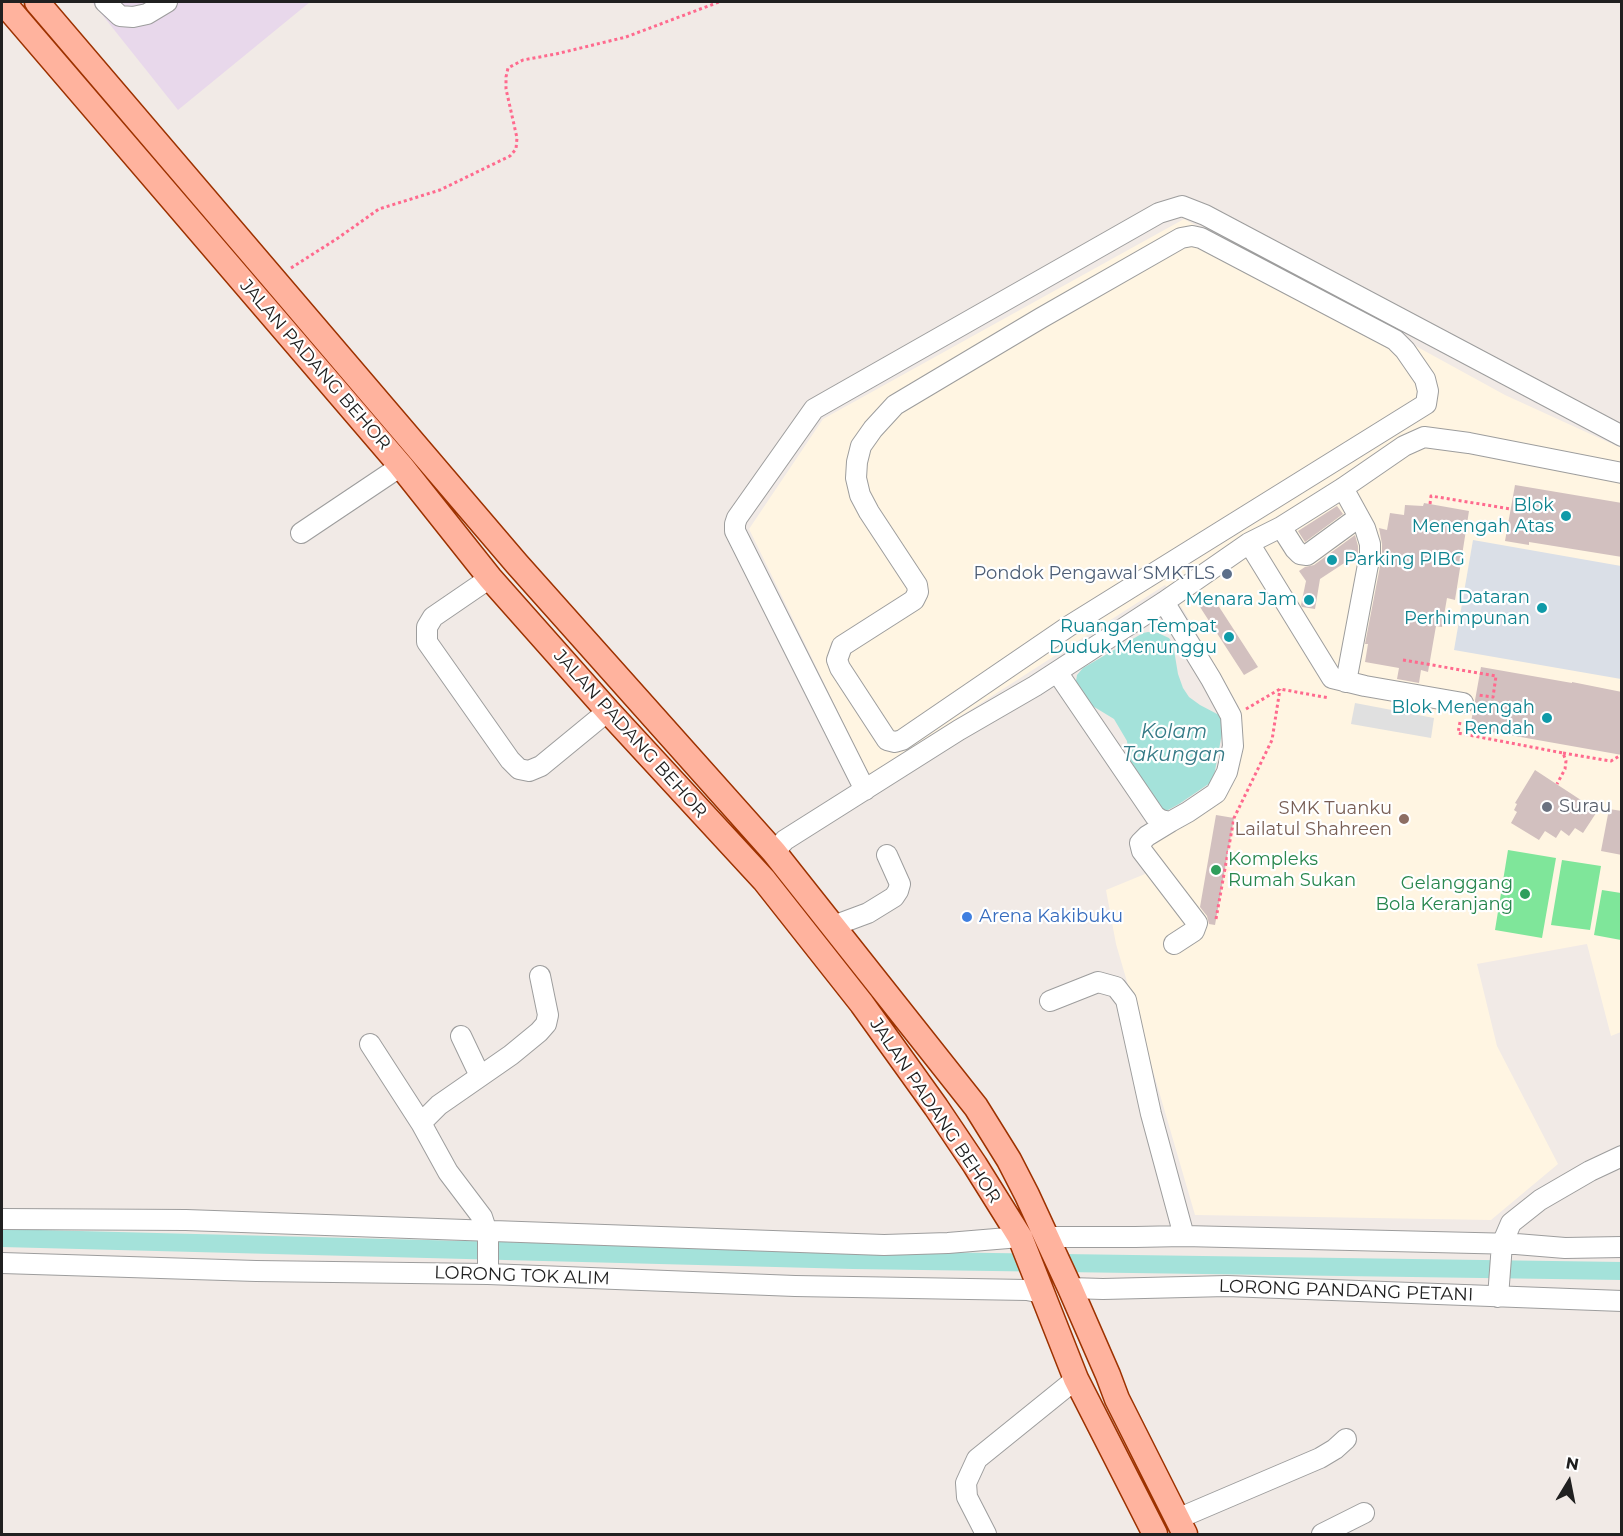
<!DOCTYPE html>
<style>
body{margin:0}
#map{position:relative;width:1623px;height:1536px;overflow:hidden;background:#f1eae6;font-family:Montserrat,sans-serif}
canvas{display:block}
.frame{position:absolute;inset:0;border:3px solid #202020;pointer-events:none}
.north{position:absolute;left:1539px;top:1452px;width:60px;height:60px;-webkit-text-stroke:4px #fff;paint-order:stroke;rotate:10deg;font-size:16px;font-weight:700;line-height:24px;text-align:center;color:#202020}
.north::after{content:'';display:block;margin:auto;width:21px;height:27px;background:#202020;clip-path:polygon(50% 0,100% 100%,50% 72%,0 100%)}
</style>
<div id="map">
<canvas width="1623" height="1536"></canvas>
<div class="frame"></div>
<div class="north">N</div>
</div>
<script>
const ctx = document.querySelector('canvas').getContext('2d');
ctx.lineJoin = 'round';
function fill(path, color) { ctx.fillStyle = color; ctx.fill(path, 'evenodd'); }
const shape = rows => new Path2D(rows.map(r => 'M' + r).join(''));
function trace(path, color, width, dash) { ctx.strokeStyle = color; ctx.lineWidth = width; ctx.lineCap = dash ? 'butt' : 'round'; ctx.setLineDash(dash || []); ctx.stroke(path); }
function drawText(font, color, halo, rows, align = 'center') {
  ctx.font = font + ' Montserrat,sans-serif'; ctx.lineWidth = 4.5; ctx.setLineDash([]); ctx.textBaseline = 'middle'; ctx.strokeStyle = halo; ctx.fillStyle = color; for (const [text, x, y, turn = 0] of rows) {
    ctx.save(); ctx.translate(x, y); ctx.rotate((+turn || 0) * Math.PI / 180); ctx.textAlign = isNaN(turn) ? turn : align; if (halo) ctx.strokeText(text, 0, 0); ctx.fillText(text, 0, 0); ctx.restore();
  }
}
fill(shape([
 [92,2,310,2,178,110]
]), '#e8d8eb');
fill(shape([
 [1184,219,1505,395,1621,448,1621,1032,1611,1036,1587,944,1477,964,1497,1046,1558,1164,1491,1220,1195,1215,1116,944,1106,890,1145,874,1157,864,1149,843,1225,794,1233,785,1241,744,1239,707,1184,611,1165,585,869,775,749,529,823,419]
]), '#fff5e2');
fill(shape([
 [1508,850,1556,858,1542,938,1495,930],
 [1562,860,1601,866,1590,930,1551,925],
 [1602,890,1621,893,1621,940,1594,935]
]), '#7fe69a');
fill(shape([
 [1355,703,1434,718,1431,738,1351,724]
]), '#e0e0e0');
fill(shape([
 [1473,540,1621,566,1621,679,1454,650]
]), '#dadfe7');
fill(shape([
 [1148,632,1158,633,1169,638,1173,644,1178,674,1183,688,1189,697,1200,705,1221,716,1223,728,1214,776,1210,783,1179,804,1168,810,1160,811,1130,764,1127,741,1114,719,1091,705,1075,687,1077,675,1083,668,1143,633]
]), '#a4e2da');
trace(shape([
 [2,1238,853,1260,1622,1271]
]), '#a4e2da', 18);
fill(shape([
 [1515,485,1622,503,1622,557,1529,542,1529,545,1505,541],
 [1424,503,1469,511,1455,600,1447,598,1442,627,1436,626,1428,672,1421,670,1419,683,1397,679,1399,668,1365,662,1368,644,1365,644,1382,556,1382,544,1379,528,1387,530,1390,513,1404,515,1405,505,1423,506],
 [1337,506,1343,514,1305,542,1298,531],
 [1355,535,1358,546,1358,554,1320,579,1315,609,1302,607,1301,605,1306,581,1299,571,1305,567,1314,565],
 [1214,599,1258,667,1244,675,1200,607],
 [1481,667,1572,683,1572,682,1622,692,1622,755,1470,728],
 [1535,770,1590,806,1600,807,1583,833,1575,828,1569,836,1561,830,1556,838,1545,831,1539,840,1511,823,1517,812,1514,810,1517,804,1515,803],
 [1609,809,1622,811,1622,855,1601,851],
 [1216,815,1234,818,1215,925,1209,924,1207,916,1200,907]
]), '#d2c0bf');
const minor = shape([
 [105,2,120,16,133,17,147,14,167,2],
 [1192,236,1201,238,1395,340,1405,350,1425,379,1428,391,1426,404,1069,626,902,740,895,742,887,740,840,668,837,660,842,646,914,600,918,592,917,585,869,512,860,495,856,478,857,462,861,446,873,429,895,405,1041,318,1181,238,1192,236],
 [1343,488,1365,528,1370,544,1370,554,1346,682],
 [1281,527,1295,549,1300,554,1307,555,1359,517],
 [301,533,401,466],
 [1249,543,1332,678,1365,686,1463,703],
 [490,578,433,617,427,627,427,642,510,760,519,769,529,771,541,766,608,711],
 [1057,672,1155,816,1161,820,1170,822,1188,812,1216,793,1227,772,1233,746,1231,716,1211,679,1164,602],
 [865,790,735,531,735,524,737,518,814,409,1159,213,1182,206,1205,215,1622,436],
 [1170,822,1147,836,1140,843,1142,851,1197,923,1194,931,1174,944],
 [774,852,785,840,959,730,1035,686,1164,602,1249,543,1281,527,1343,488,1404,446,1424,437,1469,443,1622,473],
 [833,926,868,913,894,897,898,891,900,884,887,855],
 [1050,1001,1098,982,1116,987,1126,1000,1151,1114,1184,1236],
 [461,1036,480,1076],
 [370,1044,421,1123],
 [2,1219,186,1220,884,1245,948,1243,1020,1237],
 [1047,1237,1135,1237,1184,1236,1516,1244,1565,1248,1622,1247],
 [2,1263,256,1271,488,1274,795,1286,1027,1290,1042,1293],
 [488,1274,488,1235,482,1217,448,1172,421,1123,439,1105,511,1055,539,1032,546,1024,548,1015,540,976],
 [1070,1288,1103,1289,1227,1286,1622,1301],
 [1498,1297,1502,1244,1511,1223,1540,1200,1590,1171,1622,1156],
 [1177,1519,1320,1458,1335,1449,1346,1439],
 [986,1534,967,1497,966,1483,977,1459,1076,1379],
 [1322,1534,1364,1513]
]);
const major = shape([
 [3,2,401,466,490,578,608,711,764,880,862,1004,936,1107,975,1165,1020,1237,1076,1379,1155,1534],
 [37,2,517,564,774,852,976,1107,1009,1160,1027,1195,1070,1288,1108,1375,1117,1399,1185,1534]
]);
trace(minor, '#9d9d9d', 22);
trace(major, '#9d3200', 27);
trace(shape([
 [291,268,338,238,379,209,440,190,510,156,516,149,517,138,506,89,506,77,508,68,523,60,556,54,626,37,719,2],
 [1430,504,1431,496,1511,509],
 [1403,660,1496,676,1493,697,1478,695],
 [1246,709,1280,689,1329,698],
 [1460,722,1458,733,1563,753,1566,761,1565,769,1557,784],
 [1563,753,1611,761,1621,755],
 [1216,919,1234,818,1272,740,1280,689]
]), '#ff6a8e', 3, [3, 3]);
trace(minor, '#fff', 20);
trace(major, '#ffb39e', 24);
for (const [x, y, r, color] of [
 [1566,516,6,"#0f9aa8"],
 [1332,560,6,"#0f9aa8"],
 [1227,574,6,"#5c6f8a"],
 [1309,600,6,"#0f9aa8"],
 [1542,608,6,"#0f9aa8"],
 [1229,637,6,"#0f9aa8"],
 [1547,718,6,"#0f9aa8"],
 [1547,807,6,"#6b7280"],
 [1404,819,6,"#8d6e63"],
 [1216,870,6,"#2e9e5b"],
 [1525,894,6,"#2e9e5b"],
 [967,917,6,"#3f7fe0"]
]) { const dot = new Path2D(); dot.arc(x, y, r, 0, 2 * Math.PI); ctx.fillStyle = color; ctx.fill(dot); trace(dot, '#fff', 2); }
drawText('18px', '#202020', '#fff', [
 ["JALAN PADANG BEHOR",315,365,49],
 ["JALAN PADANG BEHOR",630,734,48],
 ["JALAN PADANG BEHOR",935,1111,56],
 ["LORONG TOK ALIM",522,1276,2],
 ["LORONG PANDANG PETANI",1346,1291,2]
]);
drawText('18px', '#0d838f', '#fff', [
 ["Blok",1554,506],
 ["Menengah Atas",1554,527],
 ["Parking PIBG",1344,560,"left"],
 ["Dataran",1530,598],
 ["Perhimpunan",1530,619],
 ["Menara Jam",1297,600],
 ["Ruangan Tempat",1217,627],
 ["Duduk Menunggu",1217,648],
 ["Blok Menengah",1535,708],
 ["Rendah",1535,729]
], 'right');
drawText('18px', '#4e5e75', '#fff', [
 ["Pondok Pengawal SMKTLS",1215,574]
], 'right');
drawText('18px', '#5b616d', '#fff', [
 ["Surau",1559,807]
], 'left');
drawText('18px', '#785e54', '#fff', [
 ["SMK Tuanku",1392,809],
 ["Lailatul Shahreen",1392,830]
], 'right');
drawText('18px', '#27864d', '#fff', [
 ["Kompleks",1228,860],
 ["Rumah Sukan",1228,881],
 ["Gelanggang",1513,884,"right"],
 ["Bola Keranjang",1513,905,"right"]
], 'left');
drawText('18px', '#366cbe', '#fff', [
 ["Arena Kakibuku",979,917]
], 'left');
drawText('italic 20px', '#357a86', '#fff', [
 ["Kolam",1174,732],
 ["Takungan",1174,755]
]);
</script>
